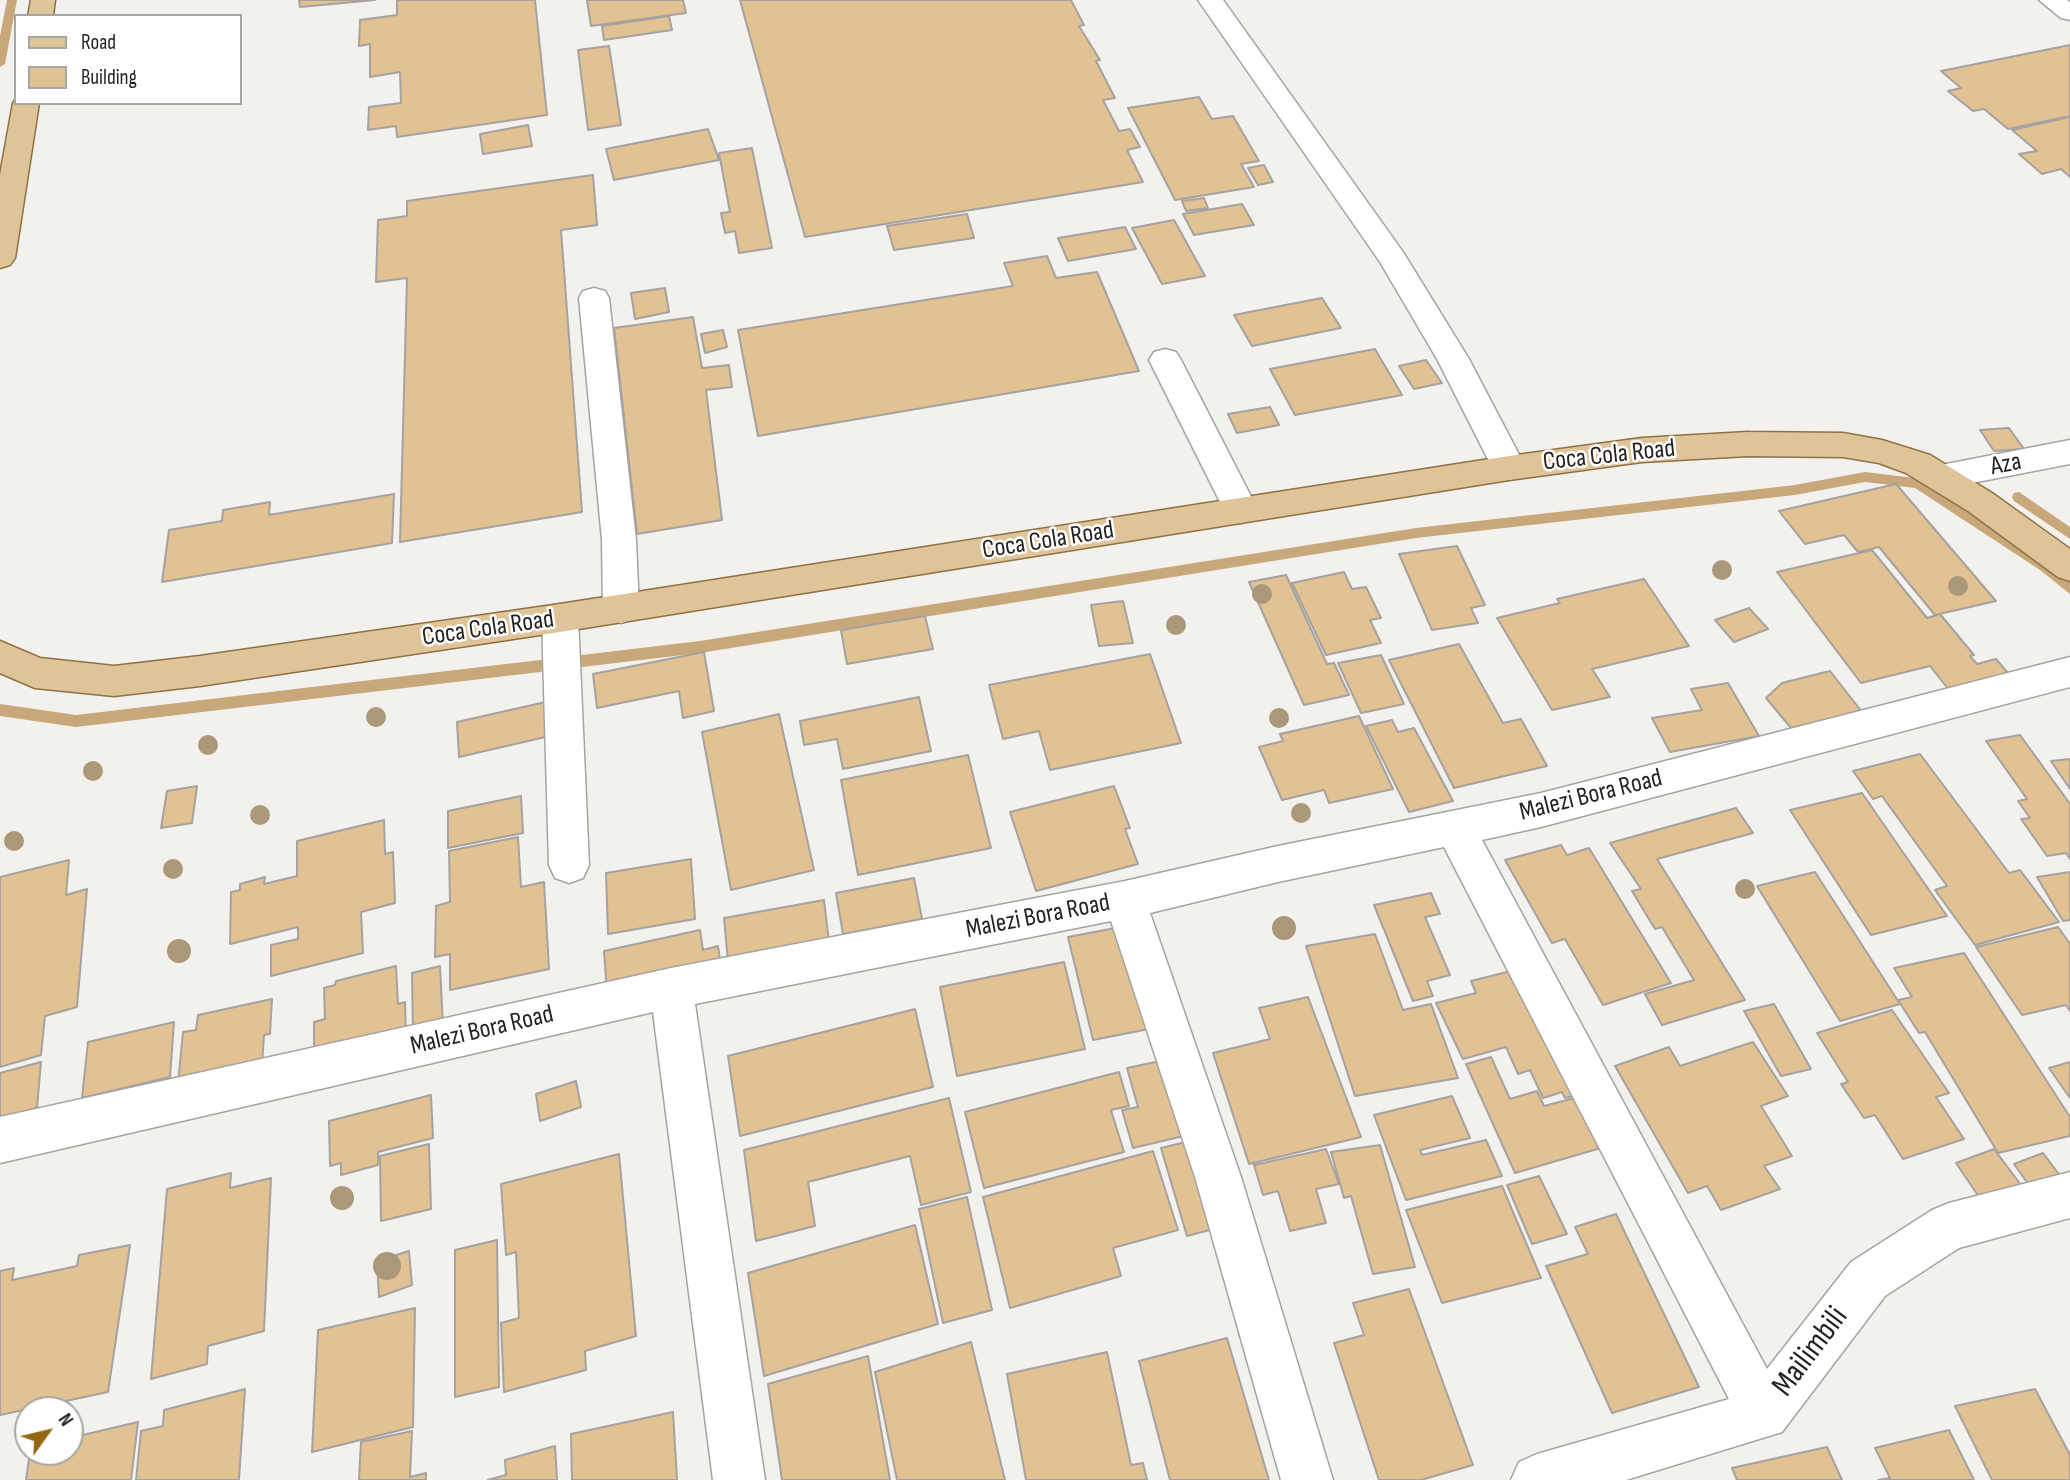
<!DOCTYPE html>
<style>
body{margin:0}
#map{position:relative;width:2070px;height:1480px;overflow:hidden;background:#f3f1ed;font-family:"Sofia Sans Condensed",sans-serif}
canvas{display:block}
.legend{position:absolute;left:14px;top:14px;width:228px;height:91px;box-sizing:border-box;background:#fffefd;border:2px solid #a7a6a5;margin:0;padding:9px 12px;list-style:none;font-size:21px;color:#242321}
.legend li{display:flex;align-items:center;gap:14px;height:35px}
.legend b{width:35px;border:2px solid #a7a6a5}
.north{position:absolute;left:14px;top:1396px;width:70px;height:70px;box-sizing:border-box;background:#fffefd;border:2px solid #a7a6a5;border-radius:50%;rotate:56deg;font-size:19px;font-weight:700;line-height:28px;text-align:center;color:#242321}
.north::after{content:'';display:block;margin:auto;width:24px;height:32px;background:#936612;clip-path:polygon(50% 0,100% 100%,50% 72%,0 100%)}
</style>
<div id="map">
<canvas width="2070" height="1480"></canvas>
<ul class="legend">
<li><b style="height:9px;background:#dfc49a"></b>Road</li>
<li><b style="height:19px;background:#e2c293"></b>Building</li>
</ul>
<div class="north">N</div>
</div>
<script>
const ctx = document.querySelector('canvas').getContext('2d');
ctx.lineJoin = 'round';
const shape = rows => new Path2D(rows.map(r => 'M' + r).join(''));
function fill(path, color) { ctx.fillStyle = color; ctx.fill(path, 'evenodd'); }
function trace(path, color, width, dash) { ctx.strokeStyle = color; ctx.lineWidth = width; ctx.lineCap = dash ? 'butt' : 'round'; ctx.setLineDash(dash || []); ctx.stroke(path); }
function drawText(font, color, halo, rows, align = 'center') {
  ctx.font = font + ' "Sofia Sans Condensed",sans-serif'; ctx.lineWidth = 5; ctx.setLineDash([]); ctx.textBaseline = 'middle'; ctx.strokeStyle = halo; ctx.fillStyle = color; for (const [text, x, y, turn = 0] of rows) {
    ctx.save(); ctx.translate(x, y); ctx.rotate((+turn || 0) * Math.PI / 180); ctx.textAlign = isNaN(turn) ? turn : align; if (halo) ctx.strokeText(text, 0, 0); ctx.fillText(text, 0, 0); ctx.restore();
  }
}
fill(shape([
 [7,0,17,0,5,64,0,67,0,36,7,0],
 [1865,472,1923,479,2050,562,2070,579,2070,594,2040,570,1915,488,1865,482,1795,495,1416,538,700,653,76,727,0,716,0,704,76,715,700,641,1416,528,1795,485,1865,472],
 [2019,492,2070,527,2070,539,2014,501,2012,497,2014,493,2019,492]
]), '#c8a87a');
const building = shape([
 [299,0,375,0,300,7,299,0],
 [397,0,535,0,547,115,397,137,396,126,368,130,369,107,401,103,400,72,370,77,370,44,359,46,360,20,397,15,397,0],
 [587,0,683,0,686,13,591,26,587,0],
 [740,0,1071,0,1084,25,1079,26,1100,60,1096,61,1115,98,1103,100,1119,131,1130,129,1140,147,1127,150,1143,182,805,237,740,0],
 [669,16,672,30,604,40,602,26,669,16],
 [2070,45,2070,116,2008,129,1984,109,1973,111,1948,91,1961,88,1941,71,2070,45],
 [609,46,621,125,588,130,578,50,609,46],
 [1199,97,1212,119,1233,116,1259,161,1241,164,1254,187,1175,200,1128,108,1199,97],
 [2070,117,2070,177,2061,169,2042,174,2019,154,2037,151,2012,130,2070,117],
 [528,125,532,146,483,154,480,134,528,125],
 [708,129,719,160,614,180,606,149,708,129],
 [752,148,772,248,739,253,735,231,725,233,721,213,730,212,719,153,752,148],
 [1264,165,1273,182,1258,185,1248,168,1264,165],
 [593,175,597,225,561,230,582,512,400,542,407,278,376,282,378,220,407,216,407,201,593,175],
 [1204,198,1208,208,1186,211,1182,201,1204,198],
 [1242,204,1254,225,1194,235,1183,214,1242,204],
 [967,214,974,238,894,250,887,226,967,214],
 [1174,220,1205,276,1162,284,1132,228,1174,220],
 [1125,227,1136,249,1068,261,1058,238,1125,227],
 [1047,256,1056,278,1097,272,1139,371,758,436,738,330,1013,286,1004,263,1047,256],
 [665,288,669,312,635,319,631,293,665,288],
 [1322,298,1341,328,1252,346,1234,315,1322,298],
 [693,317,702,368,729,365,732,387,706,390,722,520,637,534,614,328,693,317],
 [723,330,727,347,705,353,701,334,723,330],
 [1375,349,1402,395,1295,415,1270,369,1375,349],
 [1426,360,1442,383,1414,389,1399,366,1426,360],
 [1270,407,1279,425,1237,433,1228,414,1270,407],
 [2009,428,2024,449,1994,451,1980,430,2009,428],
 [1896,484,1996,601,1935,615,1879,547,1858,552,1844,535,1805,544,1779,511,1896,484],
 [394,494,392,543,162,582,169,530,222,521,223,510,270,502,269,515,394,494],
 [1457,546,1485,605,1471,608,1478,623,1432,630,1399,554,1457,546],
 [1872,550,1927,618,1940,614,1974,655,1970,656,1977,664,1996,659,2013,679,1953,695,1930,666,1861,683,1777,572,1872,550],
 [1344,572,1352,589,1366,587,1381,618,1370,620,1381,643,1326,655,1292,583,1344,572],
 [1286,575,1327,664,1334,663,1349,695,1304,705,1249,582,1286,575],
 [1644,579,1689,646,1592,669,1610,697,1552,710,1497,618,1560,603,1557,599,1644,579],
 [1123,601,1133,643,1099,646,1091,605,1123,601],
 [1749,608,1768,629,1734,642,1715,620,1749,608],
 [925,616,933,649,847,664,841,630,925,616],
 [1459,644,1503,723,1521,719,1547,766,1454,788,1389,660,1459,644],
 [704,652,714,711,683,718,679,691,597,708,593,674,704,652],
 [1150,654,1181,743,1050,770,1039,731,1003,739,989,685,1150,654],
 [1381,655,1404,704,1361,713,1338,663,1381,655],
 [1830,671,1862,712,1791,728,1766,698,1782,683,1830,671],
 [1728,683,1759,736,1670,752,1652,718,1702,710,1691,689,1728,683],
 [919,697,931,751,843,769,837,739,804,745,800,721,919,697],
 [550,701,554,735,459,757,457,722,550,701],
 [779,714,814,870,731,890,702,732,779,714],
 [1359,716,1393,789,1329,803,1324,790,1282,800,1259,747,1283,741,1280,734,1359,716],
 [1392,720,1398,732,1414,728,1453,801,1409,812,1366,726,1392,720],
 [2020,735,2070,804,2070,859,2066,853,2047,856,2021,819,2030,818,2018,801,2027,799,1986,741,2020,735],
 [1920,754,2009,873,2020,870,2059,922,1975,945,1935,890,1947,886,1882,796,1873,799,1853,771,1920,754],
 [968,755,991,848,858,875,841,780,968,755],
 [2070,759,2070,789,2051,761,2070,759],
 [197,786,192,823,161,828,167,791,197,786],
 [1114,786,1130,828,1125,829,1138,864,1036,891,1010,812,1114,786],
 [1862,793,1947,916,1871,935,1790,810,1862,793],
 [521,796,523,833,448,848,448,811,521,796],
 [1736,808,1753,833,1657,859,1745,1000,1662,1025,1645,994,1694,980,1662,927,1655,929,1632,891,1641,889,1610,843,1736,808],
 [384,820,385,854,393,852,395,903,361,912,363,953,271,976,271,945,298,939,298,927,230,944,231,892,240,890,240,884,265,877,264,884,297,876,297,841,384,820],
 [518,837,521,887,544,882,549,969,450,990,450,954,435,957,436,906,450,902,449,851,518,837],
 [1561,845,1567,855,1589,848,1671,983,1603,1005,1565,939,1552,943,1505,860,1561,845],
 [691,859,695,919,608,934,606,873,691,859],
 [69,860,66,895,87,889,77,1007,45,1016,41,1055,0,1067,0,877,69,860],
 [1815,872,1900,1004,1840,1021,1757,886,1815,872],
 [2070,872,2070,920,2063,921,2037,877,2070,872],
 [914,878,922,919,843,934,836,893,914,878],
 [1431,893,1440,914,1425,917,1450,975,1427,981,1433,996,1413,1001,1374,905,1431,893],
 [824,900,829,942,728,961,724,918,824,900],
 [1126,926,1154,1028,1093,1040,1068,937,1126,926],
 [2058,927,2070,944,2070,1011,2066,1005,2022,1015,1976,947,2058,927],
 [700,930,703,950,718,946,721,967,607,993,604,951,700,930],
 [1375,934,1403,1010,1431,1004,1458,1078,1355,1096,1306,946,1375,934],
 [1964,953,2070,1117,2070,1136,1998,1153,1925,1032,1919,1033,1898,1000,1912,997,1894,968,1964,953],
 [1064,962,1085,1049,957,1076,940,987,1064,962],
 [396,966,398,1004,405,1002,406,1038,314,1062,314,1022,325,1019,324,988,335,985,336,981,396,966],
 [440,966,443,1026,413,1034,412,973,440,966],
 [1519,969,1590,1092,1565,1098,1562,1092,1543,1098,1530,1070,1518,1074,1506,1047,1463,1059,1436,1003,1476,993,1471,981,1519,969],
 [1308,997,1361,1137,1249,1164,1213,1053,1270,1039,1259,1008,1308,997],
 [272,999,270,1034,264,1035,262,1066,178,1084,183,1032,196,1030,198,1015,272,999],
 [1774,1004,1811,1069,1781,1076,1744,1011,1774,1004],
 [915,1009,933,1087,740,1136,728,1056,915,1009],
 [1892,1010,1949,1093,1936,1097,1964,1139,1903,1159,1875,1115,1864,1118,1841,1084,1848,1082,1817,1033,1892,1010],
 [174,1022,170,1077,82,1098,88,1042,174,1022],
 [1753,1042,1788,1096,1761,1106,1792,1156,1764,1166,1780,1189,1721,1210,1707,1186,1688,1193,1615,1066,1669,1047,1680,1066,1753,1042],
 [1491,1057,1510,1099,1537,1091,1544,1106,1594,1093,1618,1143,1515,1173,1466,1064,1491,1057],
 [1170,1059,1192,1134,1133,1148,1122,1110,1138,1107,1127,1068,1170,1059],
 [41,1062,37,1108,0,1118,0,1073,41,1062],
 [2070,1062,2070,1098,2049,1068,2070,1062],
 [1119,1072,1129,1106,1111,1110,1124,1152,984,1188,965,1112,1119,1072],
 [576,1081,581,1107,540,1121,536,1094,576,1081],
 [431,1095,433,1138,378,1152,378,1165,341,1175,341,1163,330,1166,329,1121,431,1095],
 [1452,1096,1470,1138,1420,1150,1422,1155,1486,1140,1502,1176,1406,1200,1374,1115,1452,1096],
 [949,1098,971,1192,921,1205,910,1156,808,1182,815,1226,756,1241,744,1150,949,1098],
 [1194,1140,1221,1227,1187,1236,1161,1148,1194,1140],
 [429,1144,431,1209,381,1221,380,1156,429,1144],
 [1380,1145,1415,1267,1373,1274,1351,1196,1344,1198,1331,1152,1380,1145],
 [1326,1149,1339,1184,1316,1189,1326,1223,1290,1231,1278,1191,1263,1195,1254,1165,1326,1149],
 [1994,1149,2021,1185,1981,1200,1956,1163,1994,1149],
 [1153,1151,1178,1230,1113,1248,1121,1276,1010,1308,983,1197,1153,1151],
 [2043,1153,2061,1177,2031,1188,2014,1164,2043,1153],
 [619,1154,636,1336,585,1351,586,1370,504,1392,501,1323,519,1318,516,1252,506,1255,501,1184,619,1154],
 [231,1173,230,1188,271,1178,264,1331,208,1346,207,1364,151,1379,167,1189,231,1173],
 [1539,1176,1567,1234,1532,1244,1507,1185,1539,1176],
 [1502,1186,1541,1278,1442,1303,1406,1210,1502,1186],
 [967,1197,992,1310,943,1323,919,1209,967,1197],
 [1616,1214,1699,1387,1612,1413,1546,1266,1588,1254,1575,1227,1616,1214],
 [915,1225,938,1324,764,1376,748,1273,915,1225],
 [497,1240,499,1387,455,1397,455,1250,497,1240],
 [130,1245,108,1392,0,1415,0,1271,14,1268,12,1280,77,1266,79,1255,130,1245],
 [409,1251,412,1285,379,1297,377,1261,409,1251],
 [1409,1289,1473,1465,1421,1480,1379,1480,1334,1343,1364,1335,1353,1303,1409,1289],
 [415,1308,413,1427,312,1452,318,1330,415,1308],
 [1227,1338,1269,1480,1170,1480,1139,1361,1227,1338],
 [971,1342,1005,1480,897,1480,875,1372,971,1342],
 [1107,1352,1131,1465,1143,1463,1147,1480,1026,1480,1007,1374,1107,1352],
 [868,1356,890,1480,782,1480,768,1384,868,1356],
 [245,1389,239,1480,136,1480,141,1431,163,1426,164,1410,245,1389],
 [2035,1389,2070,1455,2070,1480,1992,1480,1955,1406,2035,1389],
 [673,1412,677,1480,572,1480,571,1434,673,1412],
 [138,1422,131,1480,26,1480,30,1452,70,1452,70,1438,138,1422],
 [1949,1430,1974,1480,1878,1480,1890,1478,1875,1448,1949,1430],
 [412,1431,410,1477,426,1473,426,1480,359,1480,361,1442,412,1431],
 [555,1446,557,1480,488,1480,506,1475,505,1460,555,1446],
 [1827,1447,1842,1480,1737,1480,1732,1468,1827,1447]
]);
fill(building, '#e2c293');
trace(building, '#a5a29f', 2);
const minor = shape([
 [1198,0,1223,0,1403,252,1469,359,1526,468,1521,477,1509,480,1497,477,1437,359,1380,262,1198,0],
 [2039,0,2067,0,2070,2,2070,20,2061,18,2039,0],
 [594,288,605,291,609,298,636,540,639,609,634,619,621,623,608,619,603,609,602,540,579,298,583,291,594,288],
 [1165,349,1176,352,1181,360,1258,510,1253,519,1241,523,1229,519,1224,510,1149,360,1154,352,1165,349],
 [2070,440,2070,464,1941,489,1929,486,1924,477,1929,468,1941,465,2070,440],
 [560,604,573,608,578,618,589,865,583,878,569,883,555,878,549,865,542,618,547,608,560,604],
 [2070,657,2070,687,1541,827,1482,840,1767,1369,1851,1262,1932,1210,1949,1203,2070,1172,2070,1218,1959,1248,1885,1296,1782,1432,1626,1480,1511,1480,1519,1462,1537,1454,1729,1399,1444,847,1278,882,1150,913,1241,1177,1333,1480,1281,1480,1195,1177,1111,921,695,1004,765,1480,713,1480,653,1012,0,1163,0,1117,671,968,1125,881,1278,846,1541,793,2070,657]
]);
const major = shape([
 [31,0,55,0,53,16,28,16,31,0],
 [16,99,16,103,39,103,15,258,10,265,0,268,0,175,13,103,16,99],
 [1748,432,1843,433,1882,440,1930,455,1992,493,2070,549,2070,581,2058,577,1968,511,1906,473,1879,463,1843,457,1748,456,1642,462,1509,480,560,632,200,686,114,696,35,688,0,673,0,641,40,658,114,666,200,656,560,604,1509,456,1642,438,1748,432]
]);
trace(minor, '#a6a4a0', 3);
trace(major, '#8f7243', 3);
fill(minor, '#fff');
fill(major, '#dfc49a');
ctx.fillStyle = '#aa9878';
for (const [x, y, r] of [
 [1722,570,10],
 [1958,586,10],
 [1262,594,10],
 [1176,625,10],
 [376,717,10],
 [1279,718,10],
 [208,745,10],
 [93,771,10],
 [1301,813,10],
 [260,815,10],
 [14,841,10],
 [173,869,10],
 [1745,889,10],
 [1284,928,12],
 [179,951,12],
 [342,1198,12],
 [387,1266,14]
]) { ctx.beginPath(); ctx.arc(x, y, r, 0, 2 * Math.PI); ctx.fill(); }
drawText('26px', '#242321', '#fffefd', [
 ["Coca Cola Road",1609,456,-6],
 ["Aza",2006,465,-11],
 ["Coca Cola Road",1048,541,-9],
 ["Coca Cola Road",488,629,-8],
 ["Malezi Bora Road",1591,796,-14],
 ["Malezi Bora Road",1038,917,-11],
 ["Malezi Bora Road",482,1031,-13]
]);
drawText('32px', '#242321', '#fffefd', [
 ["Mailimbili",1811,1352,-53]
]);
</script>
